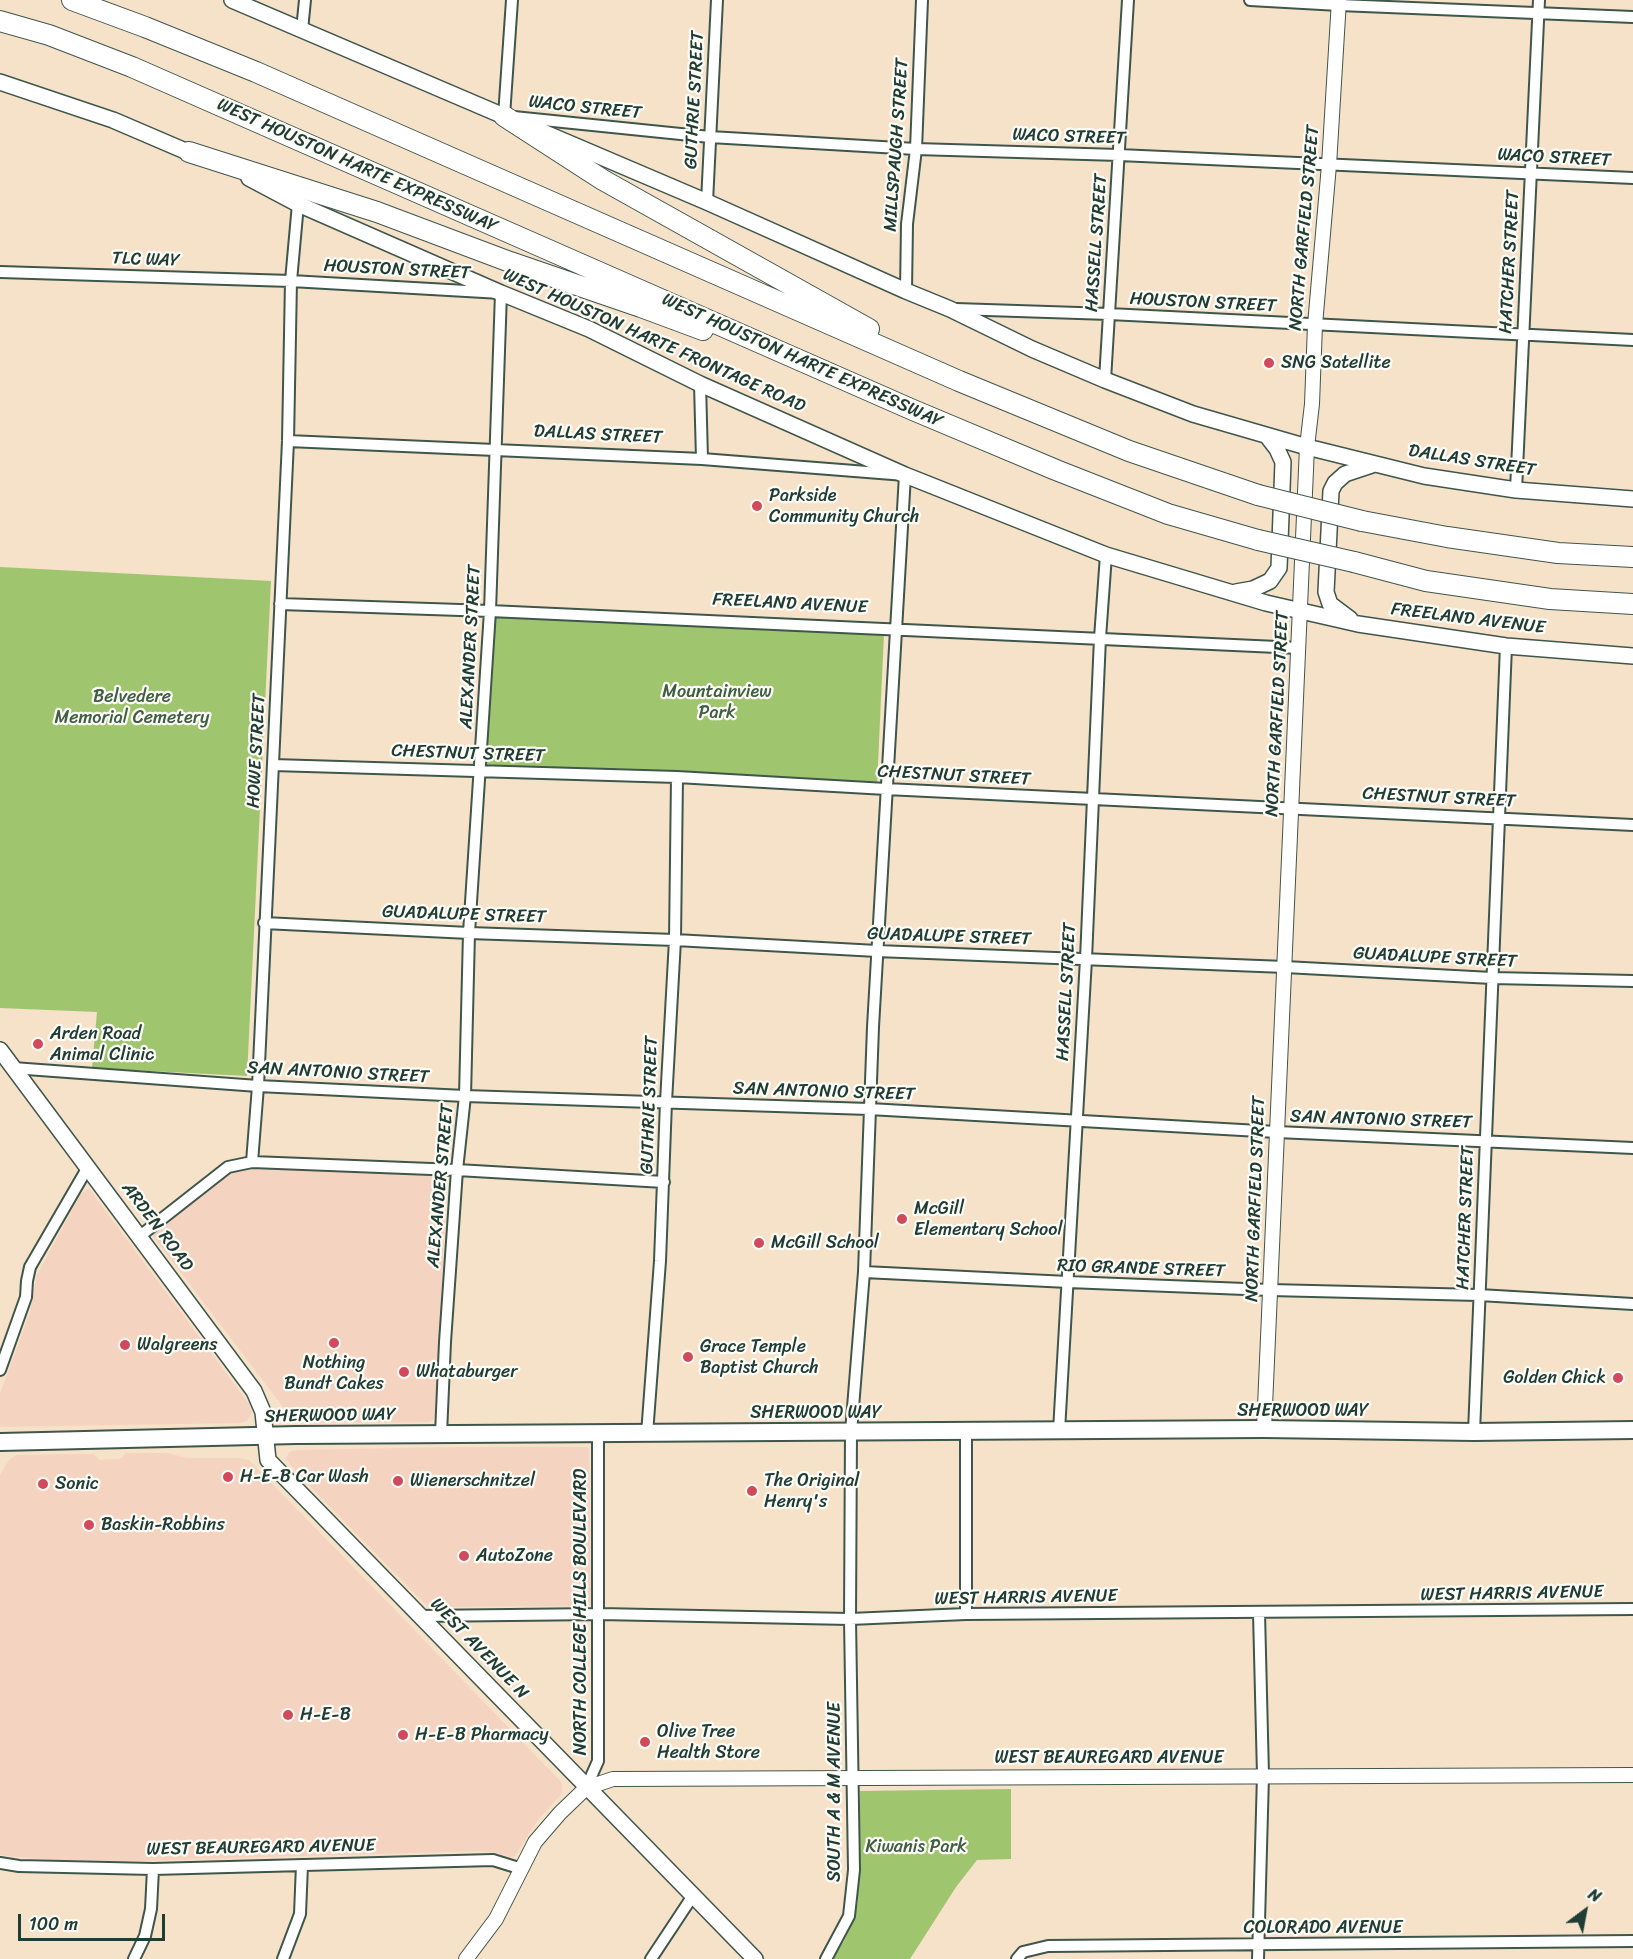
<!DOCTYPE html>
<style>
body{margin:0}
#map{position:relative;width:1633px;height:1959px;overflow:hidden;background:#f6e1c9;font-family:Sriracha,sans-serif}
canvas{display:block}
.north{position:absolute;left:1555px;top:1881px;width:60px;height:60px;-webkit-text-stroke:4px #fdfcf7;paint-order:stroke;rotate:32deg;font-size:16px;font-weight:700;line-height:24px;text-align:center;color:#1f3d34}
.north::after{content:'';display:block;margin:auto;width:21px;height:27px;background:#1f3d34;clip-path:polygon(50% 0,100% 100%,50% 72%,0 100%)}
.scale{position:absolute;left:18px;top:1914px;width:147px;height:27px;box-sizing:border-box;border:3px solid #1f3d34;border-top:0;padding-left:8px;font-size:18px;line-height:21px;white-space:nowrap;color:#1f3d34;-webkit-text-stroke:4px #fdfcf7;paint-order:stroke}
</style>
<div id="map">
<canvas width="1633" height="1959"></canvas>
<div class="north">N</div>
<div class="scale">100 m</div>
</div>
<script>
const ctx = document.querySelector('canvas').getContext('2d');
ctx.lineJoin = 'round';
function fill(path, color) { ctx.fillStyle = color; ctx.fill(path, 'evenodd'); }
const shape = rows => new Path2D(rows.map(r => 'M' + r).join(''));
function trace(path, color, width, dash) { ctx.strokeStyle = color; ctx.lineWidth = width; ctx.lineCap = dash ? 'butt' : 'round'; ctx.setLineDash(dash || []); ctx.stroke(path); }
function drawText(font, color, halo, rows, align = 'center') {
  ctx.font = font + ' Sriracha,sans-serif'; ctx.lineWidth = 4.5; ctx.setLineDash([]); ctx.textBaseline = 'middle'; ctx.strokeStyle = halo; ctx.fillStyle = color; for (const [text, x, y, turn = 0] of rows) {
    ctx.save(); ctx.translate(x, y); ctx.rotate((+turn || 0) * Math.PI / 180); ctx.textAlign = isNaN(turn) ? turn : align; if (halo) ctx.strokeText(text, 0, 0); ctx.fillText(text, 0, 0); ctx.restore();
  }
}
fill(shape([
 [226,1164,447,1174,436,1415,434,1419,430,1422,315,1423,303,1421,287,1412,144,1224],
 [88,1189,90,1190,249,1404,252,1412,247,1421,238,1423,0,1427,0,1394,30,1312,37,1275,80,1195],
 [447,1447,587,1447,589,1449,591,1602,589,1606,428,1607,298,1474,286,1459,289,1452,297,1450],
 [126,1453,167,1453,187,1458,239,1458,249,1460,394,1609,562,1783,562,1793,537,1821,515,1856,511,1857,496,1853,481,1851,129,1861,49,1860,0,1855,0,1475,9,1460,16,1455,93,1454,100,1460,120,1459]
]), '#f5d3c1');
fill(shape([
 [0,567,271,581,247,1076,92,1068,97,1012,0,1008],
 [492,616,884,634,877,785,486,766],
 [1011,1789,1011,1859,977,1860,956,1887,910,1959,831,1959,844,1941,853,1921,857,1907,860,1870,860,1791]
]), '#9fc56f');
const minor = shape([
 [512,0,504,116,710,137,916,149,1119,155,1633,178],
 [1250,0,1339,5,1633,17],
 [302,30,305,0],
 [707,202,717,0],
 [0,272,291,281,501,293,490,611,469,933,465,1096,457,1170,445,1342,441,1434],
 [906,291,907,224,916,149,922,0],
 [956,309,1109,314,1633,340],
 [1105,380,1128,0],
 [700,384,702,459],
 [288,441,702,459,905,475,873,1027,864,1272,851,1432,850,1619,854,1870,849,1916,826,1959],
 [1516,490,1539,0],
 [280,604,490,611,1299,648],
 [273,765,677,777,886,789,1633,825],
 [264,923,469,933,675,940,877,951,1285,967,1492,978,1633,981],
 [13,1068,258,1086,465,1096,869,1109,1277,1132,1633,1148],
 [252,1162,457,1170,664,1182],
 [140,1236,228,1167,252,1162,258,1086,288,441,291,281,298,204],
 [864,1272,1068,1282,1270,1290,1479,1295,1633,1304],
 [0,1370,26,1297,27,1281,30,1267,88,1167],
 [1059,1431,1086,959,1100,638,1106,555],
 [1474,1432,1506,646],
 [647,1434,660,1261,666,1102,675,940,677,777],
 [966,1614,966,1433],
 [419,1616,600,1614,850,1619,966,1614,1633,1609],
 [586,1788,598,1761,598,1434],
 [0,1863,19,1866,153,1869,493,1860,522,1869],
 [134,1959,145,1936,151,1909,153,1869],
 [283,1959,300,1914,302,1865],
 [651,1959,694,1894],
 [1017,1959,1023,1952,1048,1946,1633,1941],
 [1258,1959,1263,1775,1259,1613]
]);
const tertiary = shape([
 [1264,1429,1307,447,1312,404,1315,325,1329,165,1339,0],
 [466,1959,496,1919,535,1842,560,1813,586,1788,613,1779,1633,1775]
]);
const secondary = shape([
 [232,0,513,120],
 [0,82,113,120,197,156],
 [538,130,707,202,906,291,950,309,1032,349,1105,380,1193,414,1307,447,1424,476,1516,490,1633,499],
 [249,178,298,204,501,293,589,329,700,384,905,475,1106,555,1266,603,1358,624,1506,646,1633,656],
 [1236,592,1253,589,1270,581,1279,568,1283,462,1277,449,1267,436],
 [1350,619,1330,604,1326,592,1331,491,1335,483,1345,474,1372,465],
 [0,1050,254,1391,263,1412,268,1460,755,1959]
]);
const primary = shape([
 [0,1442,296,1435,1264,1429,1474,1432,1633,1430]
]);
const motorway = shape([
 [72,0,145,27,256,72,959,381,1129,451,1258,495],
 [0,21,49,35,132,67,913,410,1056,470,1168,514,1258,540],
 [504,116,603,180,869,329],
 [189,152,377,212,510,262,641,307,703,330],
 [1362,521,1447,537,1558,553,1633,557],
 [1354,562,1426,581,1550,599,1633,604]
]);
trace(minor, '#3f564a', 14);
trace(tertiary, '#3f564a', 16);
trace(secondary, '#3f564a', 18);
trace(primary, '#3f564a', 20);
trace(motorway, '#3f564a', 22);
trace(minor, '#fff', 10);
trace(tertiary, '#fff', 14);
trace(secondary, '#fff', 15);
trace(primary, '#fff', 16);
trace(motorway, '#fff', 20);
const motorwayBridge = shape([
 [1258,495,1362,521],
 [1258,540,1354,562]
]);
trace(motorwayBridge, '#3f564a', 22, []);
trace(motorwayBridge, '#fff', 20);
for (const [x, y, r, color] of [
 [1269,363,6,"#d1495b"],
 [757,506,6,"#d1495b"],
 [38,1044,6,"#d1495b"],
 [902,1219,6,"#d1495b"],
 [759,1243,6,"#d1495b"],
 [334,1343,6,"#d1495b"],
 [125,1345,6,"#d1495b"],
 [688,1357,6,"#d1495b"],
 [404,1372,6,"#d1495b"],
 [1618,1378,6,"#d1495b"],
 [228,1477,6,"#d1495b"],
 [398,1481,6,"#d1495b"],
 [43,1484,6,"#d1495b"],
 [752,1491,6,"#d1495b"],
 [89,1525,6,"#d1495b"],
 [464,1556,6,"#d1495b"],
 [288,1715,6,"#d1495b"],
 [403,1735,6,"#d1495b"],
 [645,1742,6,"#d1495b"]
]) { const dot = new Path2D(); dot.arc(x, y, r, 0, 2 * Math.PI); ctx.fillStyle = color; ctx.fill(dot); trace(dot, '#fdfcf7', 2); }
drawText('18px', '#1f3d34', '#fdfcf7', [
 ["GUTHRIE STREET",695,100,-87],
 ["WACO STREET",585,108,6],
 ["WACO STREET",1069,137,2],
 ["MILLSPAUGH STREET",897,145,-86],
 ["WACO STREET",1554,158,3],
 ["WEST HOUSTON HARTE EXPRESSWAY",357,166,24],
 ["NORTH GARFIELD STREET",1305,228,-85],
 ["HASSELL STREET",1097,243,-86],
 ["TLC WAY",146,260,2],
 ["HATCHER STREET",1510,262,-87],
 ["HOUSTON STREET",397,270,3],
 ["HOUSTON STREET",1203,303,3],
 ["WEST HOUSTON HARTE FRONTAGE ROAD",654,341,24],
 ["WEST HOUSTON HARTE EXPRESSWAY",802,361,24],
 ["DALLAS STREET",598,435,3],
 ["DALLAS STREET",1472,461,9],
 ["FREELAND AVENUE",790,604,3],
 ["FREELAND AVENUE",1468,619,7],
 ["ALEXANDER STREET",471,647,-87],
 ["NORTH GARFIELD STREET",1278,714,-87],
 ["HOWE STREET",257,751,-87],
 ["CHESTNUT STREET",468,754,2],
 ["CHESTNUT STREET",954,776,3],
 ["CHESTNUT STREET",1439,798,3],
 ["GUADALUPE STREET",464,915,2],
 ["GUADALUPE STREET",949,937,2],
 ["GUADALUPE STREET",1435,958,3],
 ["HASSELL STREET",1067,992,-87],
 ["SAN ANTONIO STREET",338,1073,3],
 ["SAN ANTONIO STREET",824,1092,2],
 ["GUTHRIE STREET",650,1105,-88],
 ["SAN ANTONIO STREET",1381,1120,2],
 ["ALEXANDER STREET",441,1186,-85],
 ["NORTH GARFIELD STREET",1256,1199,-88],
 ["HATCHER STREET",1466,1218,-88],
 ["ARDEN ROAD",157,1227,53],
 ["RIO GRANDE STREET",1141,1269,2],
 ["SHERWOOD WAY",1303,1411],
 ["SHERWOOD WAY",816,1413],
 ["SHERWOOD WAY",330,1416,-1],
 ["WEST HARRIS AVENUE",1512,1594,-1],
 ["WEST HARRIS AVENUE",1026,1598,-1],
 ["NORTH COLLEGE HILLS BOULEVARD",581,1612,-90],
 ["WEST AVENUE N",479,1649,46],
 ["WEST BEAUREGARD AVENUE",1109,1758],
 ["SOUTH A & M AVENUE",835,1792,-90],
 ["WEST BEAUREGARD AVENUE",261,1848,-1],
 ["COLORADO AVENUE",1323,1928]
]);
drawText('18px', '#1f3d34', '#fdfcf7', [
 ["SNG Satellite",1281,363],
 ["Parkside",769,496],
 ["Community Church",769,517],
 ["Arden Road",50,1034],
 ["Animal Clinic",50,1055],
 ["McGill",914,1209],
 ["Elementary School",914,1230],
 ["McGill School",771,1243],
 ["Walgreens",137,1345],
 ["Grace Temple",700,1347],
 ["Baptist Church",700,1368],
 ["Nothing",334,1363,"center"],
 ["Bundt Cakes",334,1384,"center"],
 ["Whataburger",416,1372],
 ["Golden Chick",1606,1378,"right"],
 ["H-E-B Car Wash",240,1477],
 ["Wienerschnitzel",410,1481],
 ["The Original",764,1481],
 ["Henry's",764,1502],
 ["Sonic",55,1484],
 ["Baskin-Robbins",101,1525],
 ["AutoZone",476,1556],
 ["H-E-B",300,1715],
 ["Olive Tree",657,1732],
 ["Health Store",657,1753],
 ["H-E-B Pharmacy",415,1735]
], 'left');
drawText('18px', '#3f5f43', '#fdfcf7', [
 ["Mountainview",717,692],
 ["Park",717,713],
 ["Belvedere",132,697],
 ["Memorial Cemetery",132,718],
 ["Kiwanis Park",916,1847]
]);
</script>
